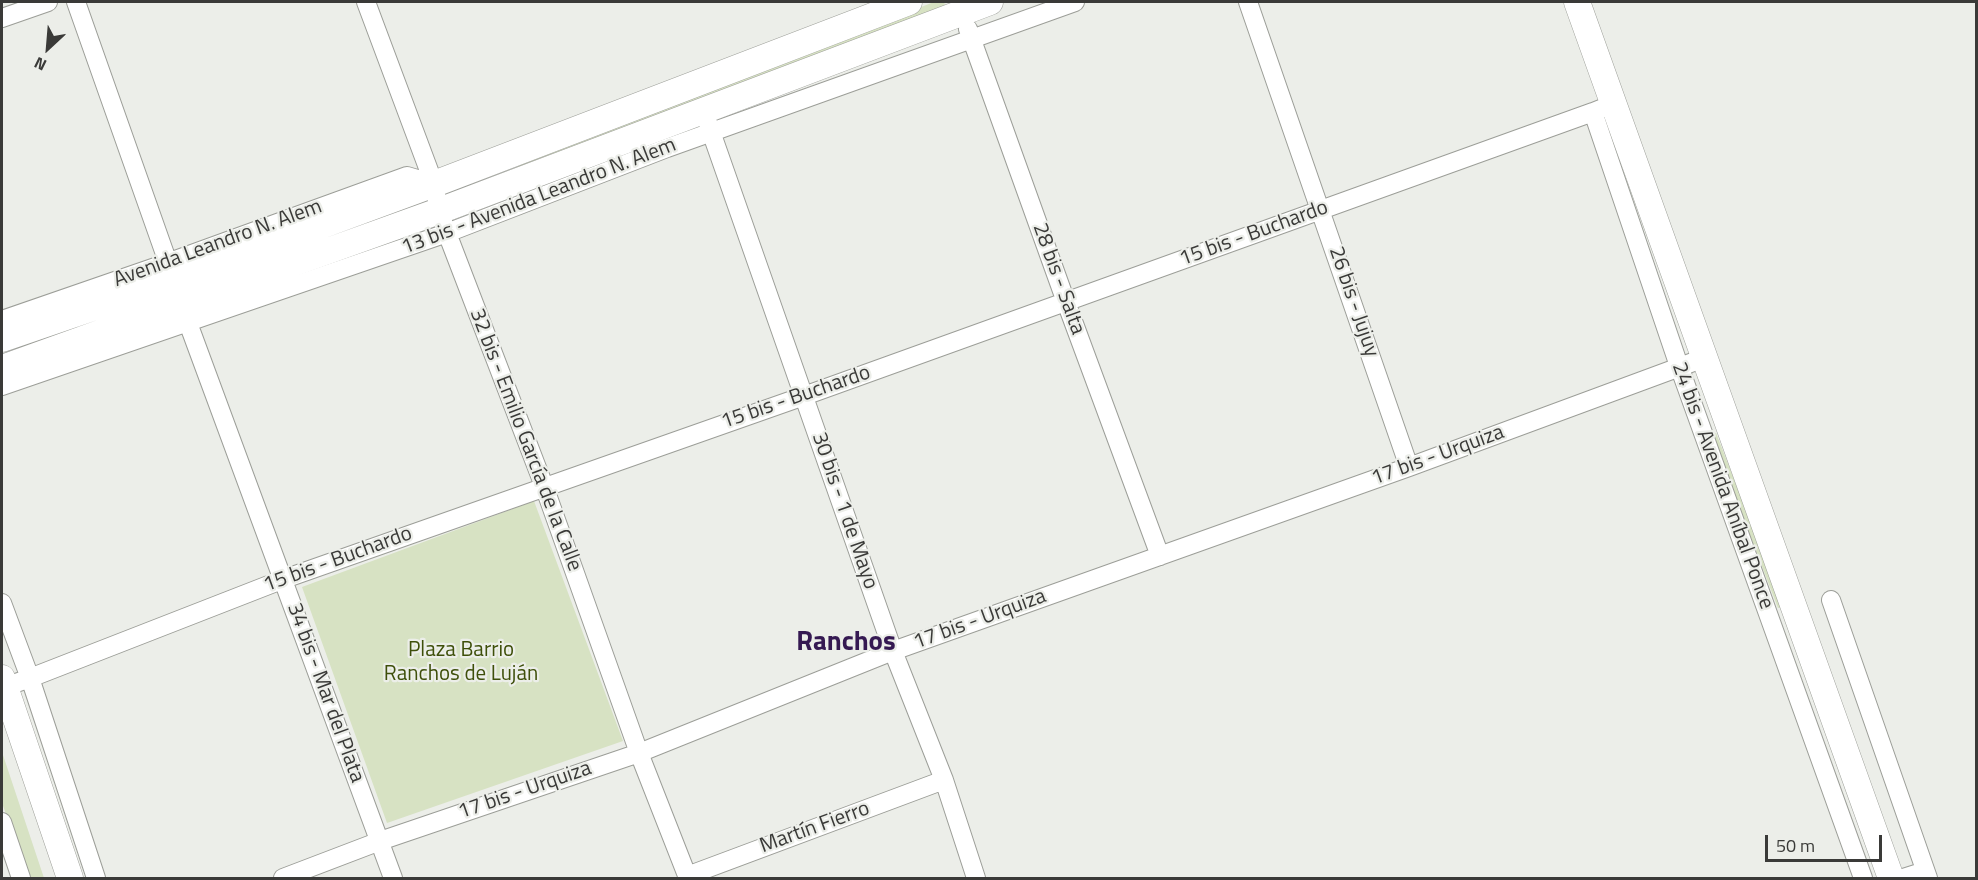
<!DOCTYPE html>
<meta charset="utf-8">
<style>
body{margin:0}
#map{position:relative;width:1978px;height:880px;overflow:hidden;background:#eceee9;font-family:"Titillium Web",sans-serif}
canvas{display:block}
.frame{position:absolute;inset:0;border:3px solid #3a3a38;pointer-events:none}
.north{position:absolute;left:18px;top:18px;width:60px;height:60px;-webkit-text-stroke:4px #eceee9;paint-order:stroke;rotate:206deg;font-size:16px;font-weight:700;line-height:24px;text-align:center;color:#3a3a38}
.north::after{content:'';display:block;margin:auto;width:21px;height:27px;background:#3a3a38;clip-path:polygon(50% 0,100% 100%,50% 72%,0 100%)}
.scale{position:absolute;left:1765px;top:835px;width:117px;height:27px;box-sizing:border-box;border:3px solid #3a3a38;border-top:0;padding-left:8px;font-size:18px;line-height:21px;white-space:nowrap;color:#3a3a38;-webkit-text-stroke:4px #eceee9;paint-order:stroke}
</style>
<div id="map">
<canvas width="1978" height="880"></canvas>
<div class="frame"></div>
<div class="north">N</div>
<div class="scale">50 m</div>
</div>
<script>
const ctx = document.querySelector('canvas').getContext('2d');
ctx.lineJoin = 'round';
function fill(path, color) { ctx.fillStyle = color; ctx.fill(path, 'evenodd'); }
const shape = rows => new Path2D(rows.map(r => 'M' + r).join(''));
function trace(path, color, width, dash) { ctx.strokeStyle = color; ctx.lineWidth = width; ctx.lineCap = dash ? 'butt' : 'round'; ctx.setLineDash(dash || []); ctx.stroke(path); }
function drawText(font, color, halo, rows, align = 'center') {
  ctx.font = font + ' "Titillium Web",sans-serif'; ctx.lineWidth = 4.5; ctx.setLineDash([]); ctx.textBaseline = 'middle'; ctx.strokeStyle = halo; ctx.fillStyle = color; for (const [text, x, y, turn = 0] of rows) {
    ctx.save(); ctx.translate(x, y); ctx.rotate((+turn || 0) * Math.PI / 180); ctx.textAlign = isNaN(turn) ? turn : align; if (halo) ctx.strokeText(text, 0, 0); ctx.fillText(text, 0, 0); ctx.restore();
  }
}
fill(shape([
 [934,2,944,2,946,8,508,173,526,161],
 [1716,433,1784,607,1778,608,1711,434],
 [534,501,623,741,387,823,302,587],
 [2,752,44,878,29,878,2,803]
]), '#d7e2c3');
const street = shape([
 [76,2,172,274],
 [366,2,434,184,439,211,447,233,544,486,639,753,688,878],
 [1248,2,1409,467],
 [2,18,48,2],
 [968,29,1066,302,1160,556],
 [1603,108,1593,112,1679,366,1863,878],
 [708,123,893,651,944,780,976,878],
 [184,312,393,878],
 [2,320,167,263,407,176,434,184],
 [2,386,447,233,667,148,1075,2],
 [1831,600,1928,878],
 [2,603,30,678,96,878],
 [2,688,30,678,284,579,804,396,1593,112],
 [2,822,21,878],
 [687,876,944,780],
 [283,878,380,841,639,753,893,651,1409,467,1704,358],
 [1903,878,1925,871]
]);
const secondary = shape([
 [1577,2,1891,878],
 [2,339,174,280,434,184,909,2],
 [2,368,439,211,990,2],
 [2,678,70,878]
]);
trace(street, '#9c9e98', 20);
trace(secondary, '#9c9e98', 27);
trace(street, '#fff', 18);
trace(secondary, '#fff', 26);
drawText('21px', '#3a3a38', '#eceee9', [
 ["13 bis - Avenida Leandro N. Alem",539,197,-21],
 ["15 bis - Buchardo",1254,234,-20],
 ["Avenida Leandro N. Alem",218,244,-20],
 ["28 bis - Salta",1058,279,70],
 ["26 bis - Jujuy",1353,302,71],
 ["15 bis - Buchardo",796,398,-19],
 ["32 bis - Emilio García de la Calle",525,440,69],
 ["17 bis - Urquiza",1438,456,-20],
 ["24 bis - Avenida Aníbal Ponce",1722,486,70],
 ["30 bis - 1 de Mayo",844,511,71],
 ["15 bis - Buchardo",338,560,-20],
 ["17 bis - Urquiza",980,620,-20],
 ["34 bis - Mar del Plata",325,693,70],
 ["17 bis - Urquiza",525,791,-19],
 ["Martín Fierro",815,828,-20]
]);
drawText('21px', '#3e4f0a', '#eceee9', [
 ["Plaza Barrio",461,651],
 ["Ranchos de Luján",461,675]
]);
drawText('bold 27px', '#351952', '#eceee9', [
 ["Ranchos",846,643]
]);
</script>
